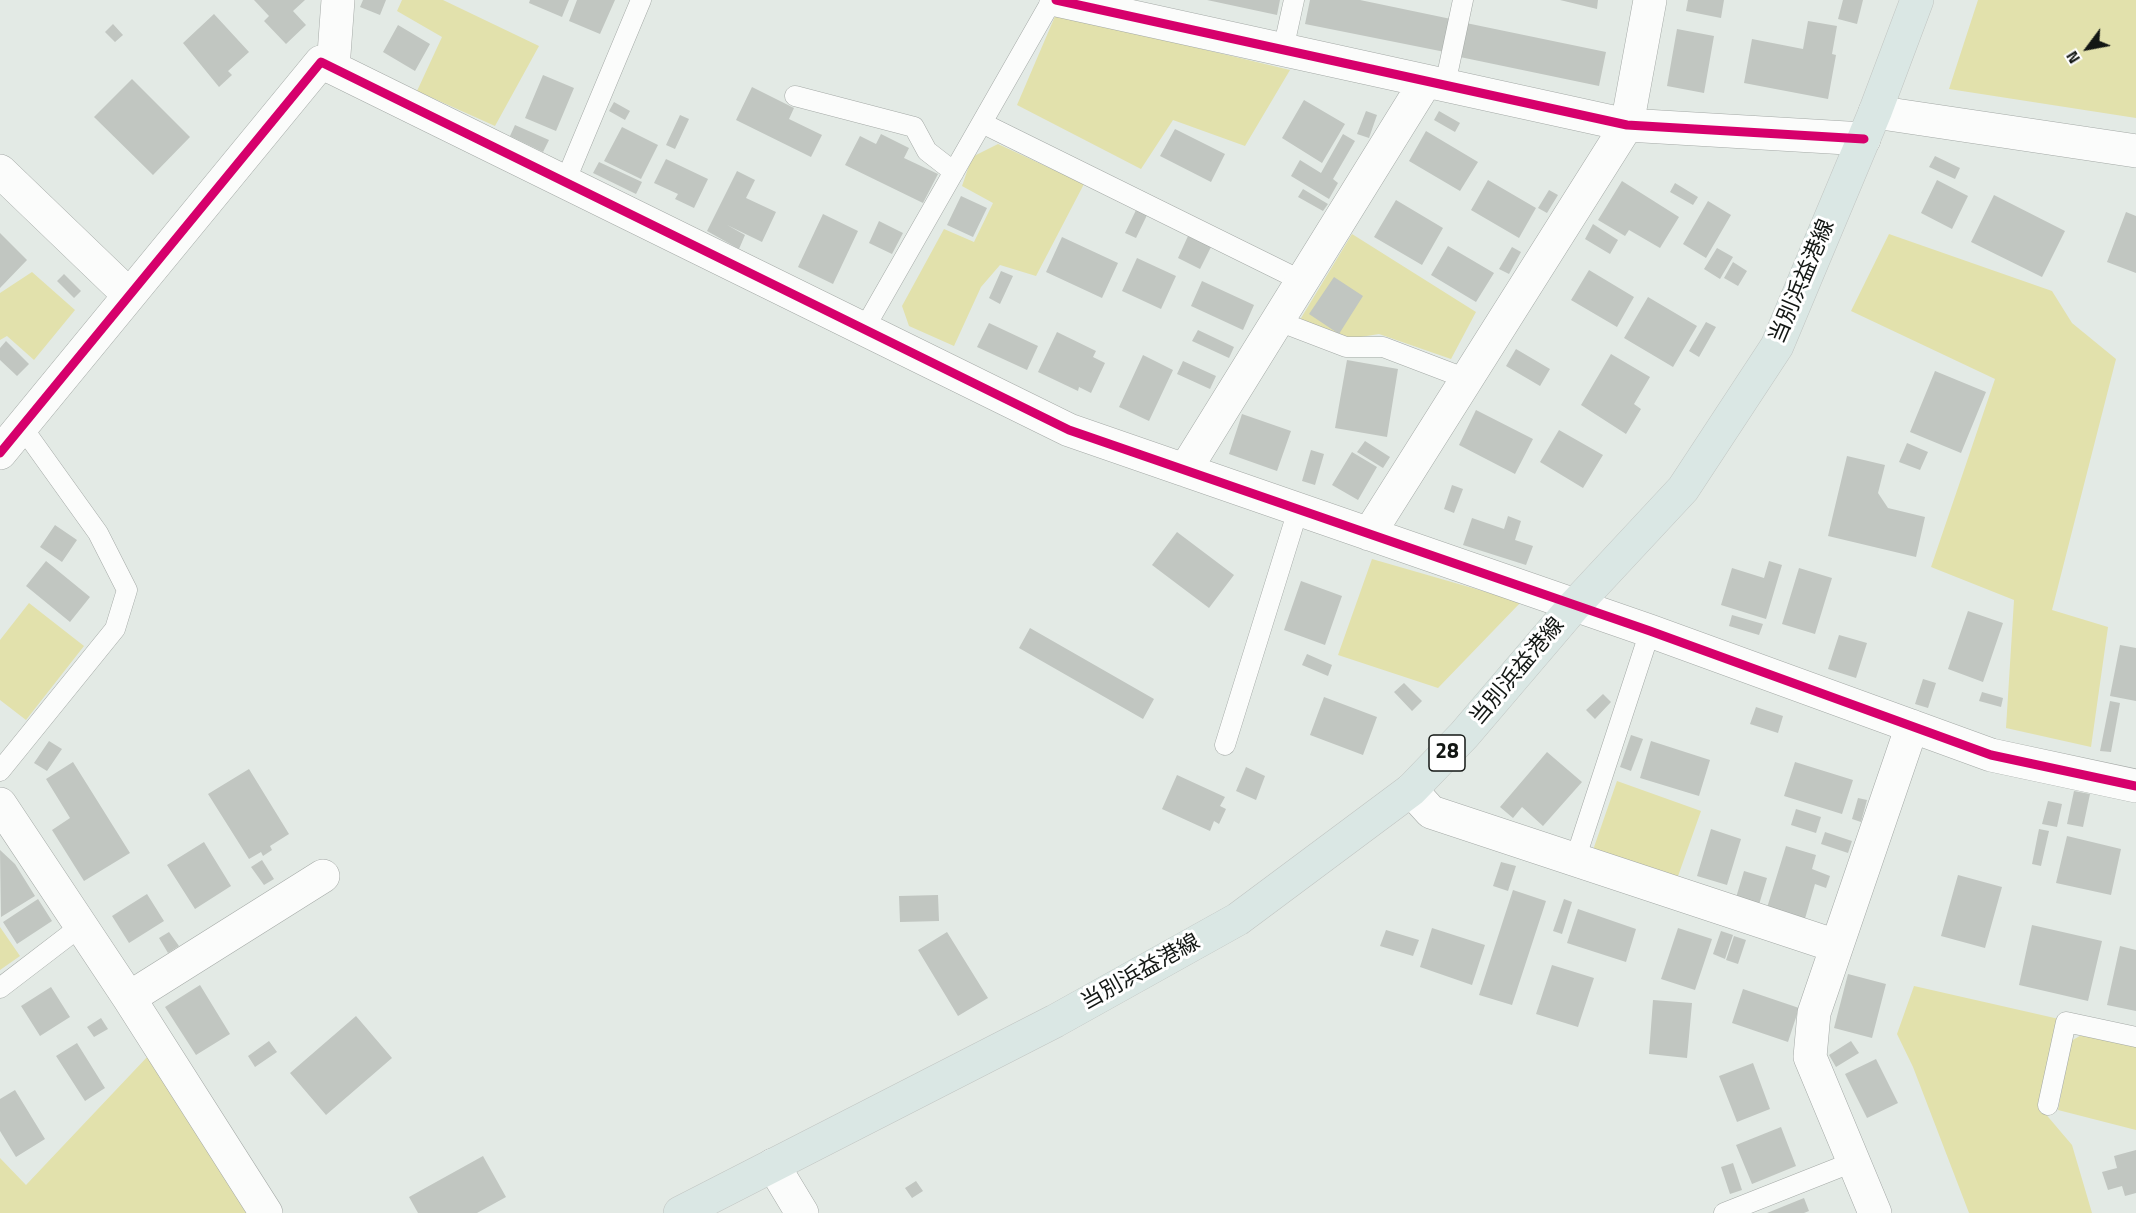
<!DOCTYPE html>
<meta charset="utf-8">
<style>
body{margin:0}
#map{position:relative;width:2136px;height:1213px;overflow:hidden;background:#e3eae5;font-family:"Titillium Web",sans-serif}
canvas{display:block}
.north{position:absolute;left:2058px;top:18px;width:60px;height:60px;-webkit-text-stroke:4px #fff;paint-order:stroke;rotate:238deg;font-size:16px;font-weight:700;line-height:24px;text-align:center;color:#131714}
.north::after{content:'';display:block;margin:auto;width:21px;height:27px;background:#131714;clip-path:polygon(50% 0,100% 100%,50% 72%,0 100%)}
</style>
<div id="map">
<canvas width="2136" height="1213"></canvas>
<div class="north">N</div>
</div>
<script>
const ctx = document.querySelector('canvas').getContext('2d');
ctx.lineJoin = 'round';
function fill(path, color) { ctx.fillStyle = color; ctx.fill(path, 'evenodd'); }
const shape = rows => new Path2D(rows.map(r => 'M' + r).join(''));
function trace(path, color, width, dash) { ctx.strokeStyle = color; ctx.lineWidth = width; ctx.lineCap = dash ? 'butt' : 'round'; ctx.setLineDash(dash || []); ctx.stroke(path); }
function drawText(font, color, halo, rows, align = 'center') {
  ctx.font = font + ' "Titillium Web","Noto Sans JP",sans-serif'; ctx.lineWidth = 6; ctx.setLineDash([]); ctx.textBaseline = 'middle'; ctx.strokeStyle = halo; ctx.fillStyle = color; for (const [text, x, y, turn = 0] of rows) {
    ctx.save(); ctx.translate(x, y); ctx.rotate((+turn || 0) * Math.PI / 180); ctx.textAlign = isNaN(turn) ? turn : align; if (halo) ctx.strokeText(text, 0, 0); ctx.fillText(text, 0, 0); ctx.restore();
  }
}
fill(shape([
 [402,0,443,0,539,46,495,126,417,91,442,37,397,11],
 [1978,0,2136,0,2136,118,1949,89],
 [1056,14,1290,70,1245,146,1173,120,1141,169,1017,105],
 [998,144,1084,184,1036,276,1000,265,981,287,954,346,909,326,902,306,944,229,974,242,993,203,962,186,972,157],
 [1352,234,1476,312,1451,359,1379,334,1342,340,1298,323],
 [1889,234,2052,291,2072,323,2116,359,2052,610,2108,627,2091,747,2006,728,2014,600,1931,567,1995,379,1851,311],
 [32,272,75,310,34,360,7,336,0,340,0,293],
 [1372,559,1521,602,1438,688,1338,655],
 [29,603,84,646,26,720,0,700,0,640],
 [1617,781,1701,811,1677,879,1593,850],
 [0,927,20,956,0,970],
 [1914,986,2059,1019,2038,1105,2072,1145,2092,1213,1969,1213,1913,1067,1897,1034],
 [2085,1033,2136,1045,2136,1130,2058,1110,2071,1041],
 [149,1055,251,1213,0,1213,0,1158,26,1185]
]), '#e2e1ac');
fill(shape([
 [254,0,305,0,293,11,306,25,286,44,264,21,269,16],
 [363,0,386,0,380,15,360,7],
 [530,0,569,0,562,17,529,3],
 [577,0,615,0,600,34,569,21],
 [1207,0,1280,0,1277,15],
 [1310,0,1360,0,1451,19,1445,52,1305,24],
 [1560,0,1598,0,1597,9],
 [1688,0,1724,0,1721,18,1686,11],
 [1843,0,1863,0,1857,24,1838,19],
 [214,14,249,52,228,71,232,75,219,87,183,43],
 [1808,21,1837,26,1832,54,1836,55,1828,99,1744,83,1752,39,1803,49],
 [1466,23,1606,52,1599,86,1460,57],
 [113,24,123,35,115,42,105,32],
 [398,25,430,44,415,71,383,52],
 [1677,29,1714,36,1704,93,1667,86],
 [543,75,574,88,556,131,525,118],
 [132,79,190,137,153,175,94,117],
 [752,87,794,108,789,119,822,135,811,157,736,120],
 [1304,100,1345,124,1322,163,1282,138],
 [614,102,630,111,625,120,609,111],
 [1366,111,1377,115,1369,138,1357,134],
 [1439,111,1460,123,1455,132,1434,120],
 [680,115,689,119,675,149,666,145],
 [515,125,549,140,543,152,510,136],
 [622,127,658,145,641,179,604,161],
 [1175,129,1225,154,1211,182,1160,156],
 [1426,131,1478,162,1460,191,1409,161],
 [881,134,909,148,904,158,938,174,923,203,845,165,860,136,876,144],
 [1343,134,1355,141,1333,179,1338,183,1329,199,1291,176,1300,160,1321,173],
 [1935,156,1960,168,1955,179,1929,167],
 [666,159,708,179,694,208,675,199,678,194,654,183],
 [599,162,642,182,636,194,593,173],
 [737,171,755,180,746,198,776,212,762,242,727,225,745,235,739,249,707,231],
 [1488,180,1536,208,1519,238,1471,210],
 [1937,180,1968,196,1952,229,1921,213],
 [1622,181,1679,217,1660,248,1629,230,1625,236,1598,220],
 [1675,183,1698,197,1693,205,1670,192],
 [1303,189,1328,204,1323,211,1298,197],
 [1549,190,1558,195,1547,213,1538,208],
 [1994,195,2065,231,2042,277,1971,242],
 [961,196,987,208,973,237,947,225],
 [1396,200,1443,228,1422,265,1374,237],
 [1708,201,1731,215,1706,258,1683,244],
 [1137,208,1148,213,1136,238,1125,233],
 [2126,212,2136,216,2136,273,2107,262],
 [823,214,858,231,833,284,798,267],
 [879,221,903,233,892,254,869,243],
 [1593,224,1618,240,1610,254,1585,239],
 [0,233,27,260,0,288],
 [1188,236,1211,247,1200,269,1178,258],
 [1062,237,1118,263,1102,298,1046,272],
 [1448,246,1494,273,1476,302,1431,275],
 [1512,247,1521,252,1509,274,1499,269],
 [1717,248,1733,257,1720,279,1704,269],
 [1137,258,1176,276,1161,309,1122,291],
 [1733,262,1747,271,1738,286,1724,278],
 [1589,270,1634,297,1617,327,1571,300],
 [1001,271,1013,276,1000,304,989,298],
 [64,274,81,291,74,298,57,281],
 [1334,277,1363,296,1339,334,1309,314],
 [1202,281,1254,305,1243,330,1191,306],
 [1648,297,1697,326,1673,367,1624,338],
 [1706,322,1716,327,1699,357,1689,351],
 [989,323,1038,346,1027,370,977,347],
 [1198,330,1234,347,1229,358,1192,341],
 [1057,332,1096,351,1093,357,1105,363,1091,393,1079,387,1078,391,1038,372],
 [6,341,29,364,17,376,0,360,0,348],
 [1516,349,1550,369,1540,386,1506,366],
 [1611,354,1650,377,1634,404,1641,409,1626,434,1581,405],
 [1143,355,1173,370,1149,421,1119,407],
 [1347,360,1398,369,1387,437,1335,428],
 [1183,361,1216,376,1210,389,1177,374],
 [1935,371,1986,392,1961,453,1910,432],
 [1476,410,1533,439,1515,474,1459,445],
 [1242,414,1291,431,1277,471,1229,454],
 [1559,430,1603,455,1583,488,1540,462],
 [1365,441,1390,457,1383,468,1357,452],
 [1907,443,1928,452,1920,470,1899,462],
 [1311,450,1324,454,1315,485,1302,481],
 [1352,452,1377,467,1358,500,1332,485],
 [1847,456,1885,465,1878,493,1888,508,1925,517,1916,557,1828,536],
 [1452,485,1463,489,1454,513,1444,509],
 [1508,516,1521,521,1515,540,1533,546,1526,565,1463,545,1472,518,1504,529],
 [55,525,77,540,62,562,40,547],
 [1177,532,1234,575,1209,608,1152,565],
 [46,561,90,597,70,622,26,586],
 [1769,561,1782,565,1766,619,1721,605,1732,568,1764,578],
 [1799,568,1832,578,1815,634,1782,624],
 [1301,581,1342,596,1325,645,1284,630],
 [1968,611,2003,623,1983,682,1948,669],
 [1732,615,1763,624,1759,635,1729,626],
 [1030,628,1154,699,1143,719,1019,648],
 [1839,635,1867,643,1856,678,1828,669],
 [2120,645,2136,648,2136,701,2110,696],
 [1307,654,1332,665,1328,676,1302,665],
 [1923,679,1936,683,1928,708,1915,704],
 [1404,683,1422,701,1412,711,1394,692],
 [1982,692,2003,698,2001,707,1979,701],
 [1603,694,1611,702,1595,719,1586,710],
 [1324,697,1377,717,1363,755,1310,735],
 [2110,701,2120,703,2111,752,2100,751],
 [1756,707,1783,716,1778,733,1750,724],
 [1631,735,1643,739,1631,771,1620,767],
 [49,741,62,749,47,771,34,763],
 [1651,741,1710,760,1699,796,1640,778],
 [1547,752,1582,782,1543,826,1522,807,1513,818,1500,807],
 [73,762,130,853,84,881,52,830,70,818,46,779],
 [1795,762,1853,780,1842,814,1784,796],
 [1246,767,1265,776,1256,800,1236,791],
 [249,769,289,834,270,846,272,850,263,856,261,852,249,859,208,794],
 [1177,775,1225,797,1220,806,1226,809,1219,824,1214,821,1210,831,1162,809],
 [2074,791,2090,794,2083,827,2067,824],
 [1858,798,1867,800,1861,822,1852,819],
 [2048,801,2062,804,2057,827,2042,824],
 [1796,809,1821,817,1816,833,1791,825],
 [1711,829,1741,839,1727,885,1697,876],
 [2039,829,2049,831,2041,866,2032,864],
 [1825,832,1852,841,1848,853,1821,844],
 [2067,836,2121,849,2111,895,2056,883],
 [204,842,231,886,195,909,167,865],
 [1786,846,1816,855,1812,869,1830,876,1826,888,1815,884,1804,922,1766,911],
 [0,850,15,864,35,896,1,917],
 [262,860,274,879,264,885,251,867],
 [1501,862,1516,866,1508,891,1493,886],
 [1744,871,1767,878,1758,908,1735,901],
 [1958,875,2002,887,1985,948,1941,936],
 [1513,890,1546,901,1512,1005,1479,995],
 [147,894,164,921,129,943,112,916],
 [938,895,939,921,900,922,899,896],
 [38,899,52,921,17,944,3,922],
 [1564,899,1572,902,1562,934,1553,931],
 [1578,909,1636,929,1626,962,1567,943],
 [2032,925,2102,941,2088,1001,2019,985],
 [1432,928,1485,945,1472,985,1420,967],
 [1678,928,1712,939,1695,990,1661,979],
 [1386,930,1419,940,1413,956,1380,946],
 [1721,931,1733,935,1725,959,1713,954],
 [169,932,179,946,168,953,159,938],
 [947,932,988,998,958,1016,918,950],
 [1734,936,1746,940,1738,964,1726,960],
 [2120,946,2136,950,2136,1011,2107,1005],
 [1552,965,1594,978,1578,1027,1536,1014],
 [1848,974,1886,984,1872,1038,1834,1028],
 [200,985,230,1034,196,1055,165,1007],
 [51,987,70,1017,40,1036,21,1006],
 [1743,989,1799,1008,1788,1042,1732,1023],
 [1653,1000,1692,1003,1687,1058,1649,1054],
 [356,1016,392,1058,326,1115,290,1073],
 [101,1018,108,1029,94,1037,87,1027],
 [269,1041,277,1052,255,1067,248,1056],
 [1851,1041,1859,1053,1836,1067,1829,1055],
 [77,1043,105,1088,85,1101,56,1056],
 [1876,1059,1898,1103,1867,1118,1845,1074],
 [1753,1063,1770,1109,1737,1122,1719,1076],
 [15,1090,45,1139,16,1157,0,1131,0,1099],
 [1781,1127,1796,1166,1752,1184,1736,1145],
 [2136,1150,2136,1193,2125,1196,2122,1186,2108,1190,2102,1172,2117,1168,2114,1156],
 [483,1156,506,1197,477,1213,418,1213,409,1197],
 [1733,1163,1742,1190,1730,1194,1721,1167],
 [916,1181,923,1191,912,1198,905,1188],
 [1804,1198,1809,1211,1804,1213,1767,1213]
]), '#c1c6c1');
const lane = shape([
 [1283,50,1294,0],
 [1445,85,1463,0],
 [795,96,914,127,927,151,954,172],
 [982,123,1302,281],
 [565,182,641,0],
 [1278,321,1346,347,1383,347,1467,379],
 [864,329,1052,0],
 [1225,745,1298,510],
 [0,771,115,629,127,590,98,533,22,427],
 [1575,860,1650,631],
 [0,988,81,926],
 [2048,1105,2066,1022,2136,1037],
 [1724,1213,1853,1162]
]);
const street = shape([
 [1056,0,1627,125,1864,139],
 [333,68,338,0],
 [1875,112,2136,151],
 [0,171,129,295],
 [0,453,321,62,1069,430,1650,631,1991,755,2136,786],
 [1185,470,1426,81],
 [1369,534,1627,125,1650,0],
 [1411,790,1431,812,1836,946],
 [0,804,129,998,266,1213],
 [129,998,323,876],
 [773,1165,802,1213],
 [1875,1213,1810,1057,1814,1013,1912,726]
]);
const primary = shape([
 [680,1213,1055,1021,1238,919,1411,790,1464,735,1574,606,1683,489,1777,346,1875,112,1917,0]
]);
trace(lane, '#a4a9a6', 21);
trace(street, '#a4a9a6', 34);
trace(primary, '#c1c5c2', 34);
trace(lane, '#fbfcfb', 20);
trace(street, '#fbfcfb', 33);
trace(primary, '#dae7e4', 33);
trace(shape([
 [1056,0,1627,125,1864,139],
 [0,453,321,62,1069,430,1650,631,1991,755,2136,786]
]), '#d6006c', 9);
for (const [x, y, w] of [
 [1447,753,36]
]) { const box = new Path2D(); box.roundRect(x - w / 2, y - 18, w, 36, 4.5); ctx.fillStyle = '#fff'; ctx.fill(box); trace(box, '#131714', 1.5); }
drawText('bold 21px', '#131714', null, [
 ["28",1447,753]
]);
drawText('22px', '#131714', '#fff', [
 ["当別浜益港線",1803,282,-67],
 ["当別浜益港線",1518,672,-50],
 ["当別浜益港線",1141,973,-29]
]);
</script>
